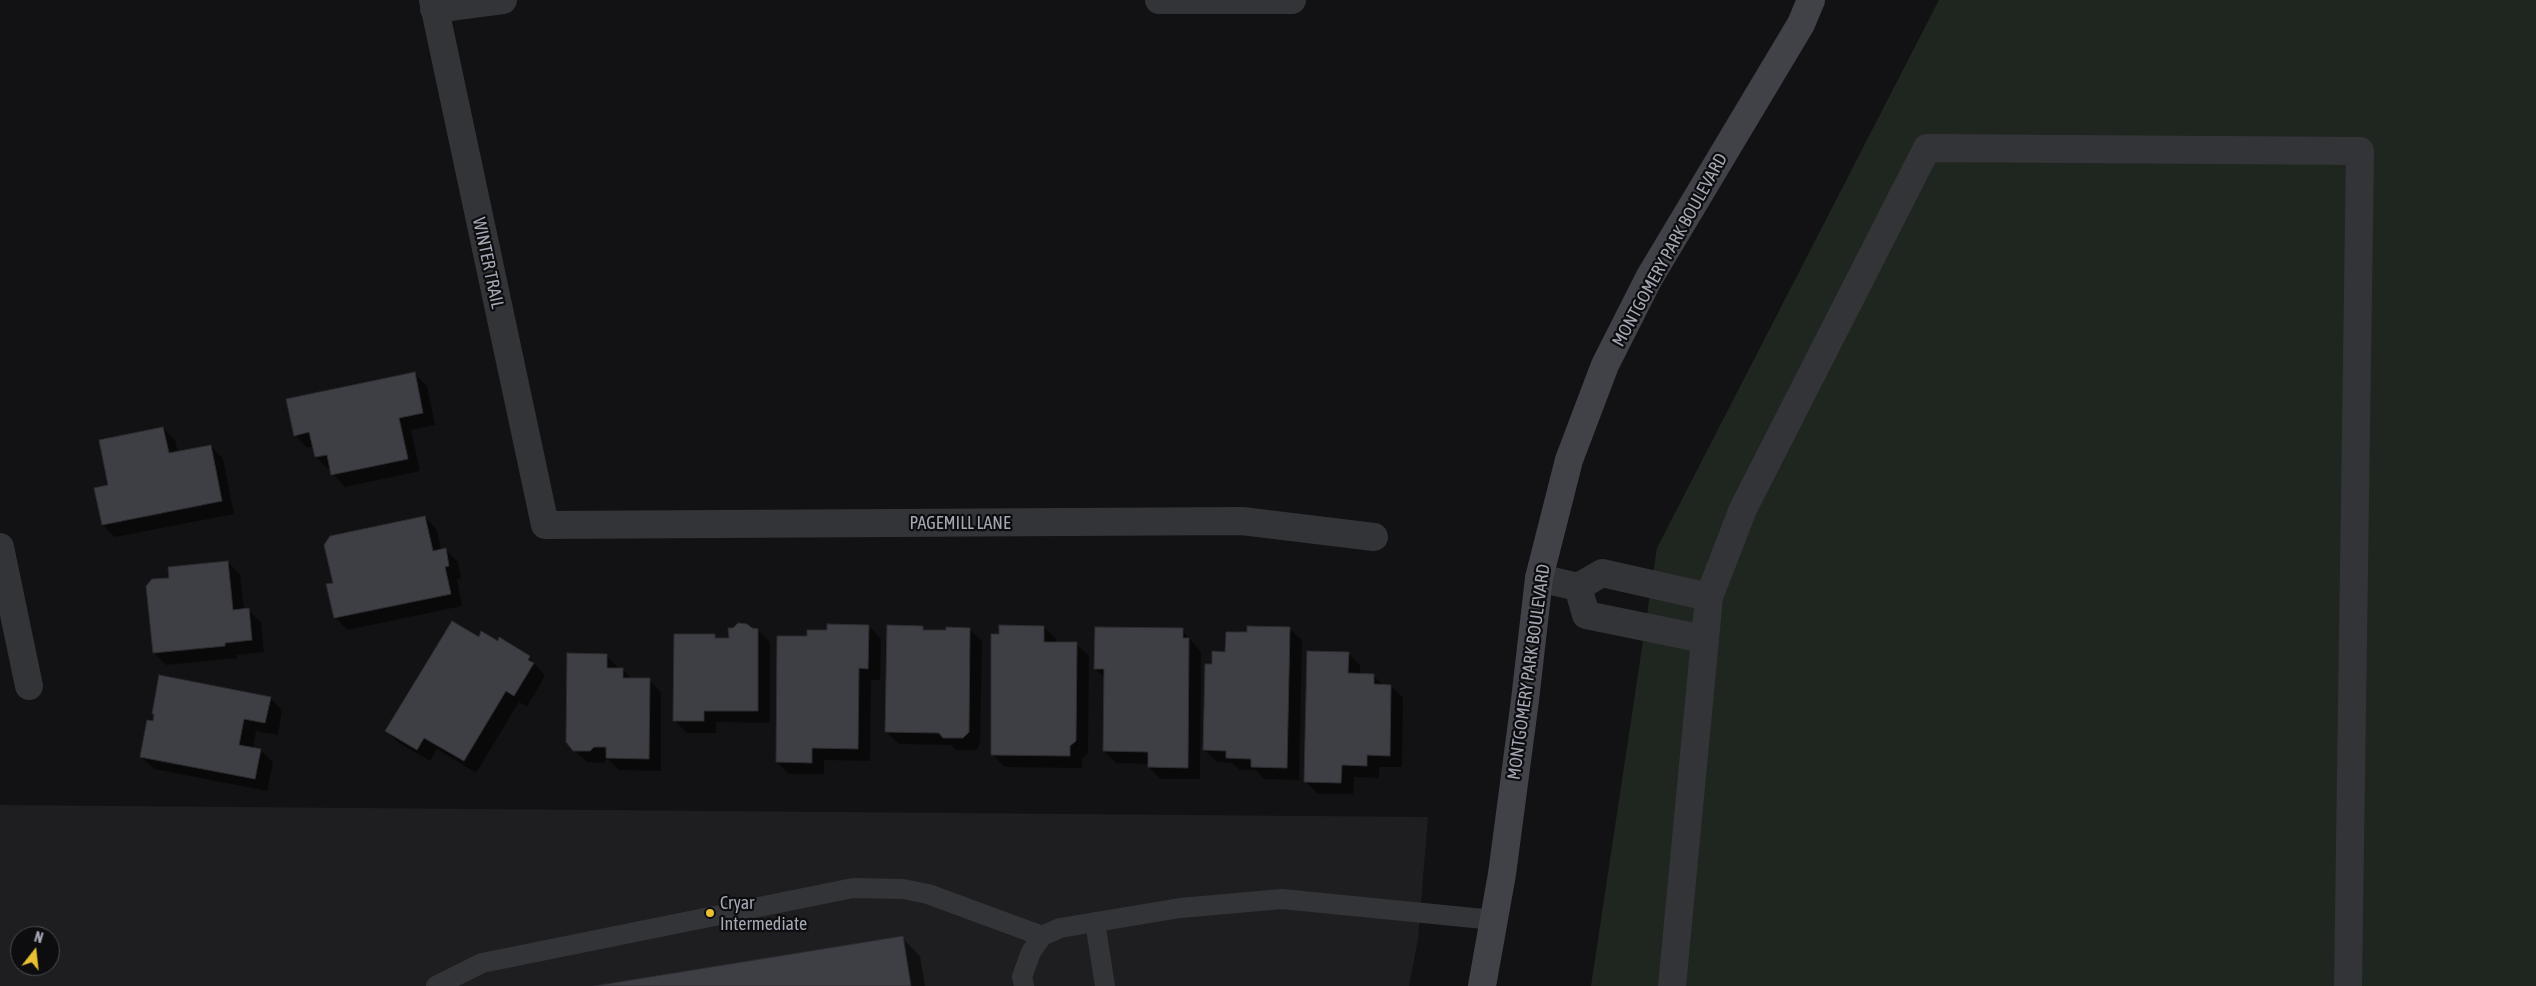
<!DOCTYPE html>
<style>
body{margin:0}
#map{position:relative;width:2536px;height:986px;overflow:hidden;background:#121214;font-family:"Asap Condensed",sans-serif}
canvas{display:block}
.north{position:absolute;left:10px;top:926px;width:50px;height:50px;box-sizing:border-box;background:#0d0d0f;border:1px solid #494b51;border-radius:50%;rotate:16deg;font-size:14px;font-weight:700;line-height:20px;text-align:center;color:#a4a7b4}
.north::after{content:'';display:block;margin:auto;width:18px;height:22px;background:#eac033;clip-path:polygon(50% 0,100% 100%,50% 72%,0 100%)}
</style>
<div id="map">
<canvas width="2536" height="986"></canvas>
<div class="north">N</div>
</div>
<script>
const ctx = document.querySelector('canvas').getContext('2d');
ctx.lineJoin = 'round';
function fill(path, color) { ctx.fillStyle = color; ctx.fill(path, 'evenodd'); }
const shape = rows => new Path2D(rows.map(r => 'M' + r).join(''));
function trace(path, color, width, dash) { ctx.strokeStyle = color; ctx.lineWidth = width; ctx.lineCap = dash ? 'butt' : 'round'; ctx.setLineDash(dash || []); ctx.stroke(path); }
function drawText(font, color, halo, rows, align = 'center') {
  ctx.font = font + ' "Asap Condensed",sans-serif'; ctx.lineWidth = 4.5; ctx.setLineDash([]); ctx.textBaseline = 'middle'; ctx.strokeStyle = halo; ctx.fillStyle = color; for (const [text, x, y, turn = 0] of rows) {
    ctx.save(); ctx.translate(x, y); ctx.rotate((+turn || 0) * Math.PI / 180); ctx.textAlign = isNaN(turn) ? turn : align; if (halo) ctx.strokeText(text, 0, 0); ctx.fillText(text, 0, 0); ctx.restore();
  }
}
fill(shape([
 [0,805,1428,817,1418,939,1409,986,0,986],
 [20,936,50,936,50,966,20,966]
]), '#1e1e21');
fill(shape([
 [1939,0,2536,0,2536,986,1591,986,1657,548]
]), '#1f2620');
fill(shape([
 [414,373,427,386,435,425,411,430,420,471,345,487,333,474,331,469,328,469,316,457,314,446,307,448,295,435],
 [163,428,175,440,178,453,211,446,223,459,234,514,115,537,103,525,109,486],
 [425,517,437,530,441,550,445,549,458,562,461,578,457,579,462,606,347,630,335,617,334,584],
 [228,562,240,574,244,610,248,610,261,622,264,652,237,655,237,658,166,665,154,653,171,579],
 [869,626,881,639,880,680,871,680,870,761,824,760,824,774,789,774,777,762,808,637,828,632],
 [1044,627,1056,639,1056,644,1076,644,1089,656,1088,753,1082,758,1082,768,1005,767,992,754],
 [923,628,926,631,969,629,982,641,980,744,976,750,956,750,951,745,899,744,886,732],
 [1289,628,1302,640,1299,780,1264,779,1256,770,1240,770,1232,763,1217,762,1205,750,1213,665,1248,633],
 [751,630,758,630,770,642,770,723,716,722,716,733,687,733,675,721,714,636,718,640,730,640],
 [1182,630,1201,652,1200,779,1161,779,1149,767,1149,764,1116,763,1104,751,1105,678,1095,669],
 [479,638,529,657,545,676,527,707,519,702,476,773,437,749,430,761,399,743,386,731],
 [1348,653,1360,665,1360,675,1373,675,1384,686,1391,686,1403,698,1402,767,1379,767,1379,778,1354,777,1353,794,1318,794,1306,782],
 [606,655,619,669,622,669,632,679,649,680,661,692,661,771,619,770,608,759,603,763,587,762,574,750],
 [270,698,282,710,278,735,256,731,253,749,260,750,273,762,267,791,154,769,141,757,154,722,155,716,153,714],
 [902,938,920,956,925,986,602,986]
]), '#0007');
const building = shape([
 [415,372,423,413,399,418,408,459,331,475,327,455,315,457,309,432,294,436,286,399,415,372],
 [163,427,169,453,211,445,222,501,102,525,94,488,108,485,99,440,163,427],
 [425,516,433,551,446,548,449,566,445,567,451,594,334,618,326,584,333,583,324,545,330,536,425,516],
 [228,561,233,610,249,608,252,640,225,643,225,646,153,653,146,586,152,579,169,578,168,567,228,561],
 [452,621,479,637,481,631,498,641,499,637,530,656,528,660,534,663,514,696,506,691,464,761,424,738,417,750,385,731,452,621],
 [738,623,747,624,752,628,758,629,758,711,704,711,704,721,673,721,674,634,715,634,715,638,729,638,728,628,733,628,738,623],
 [827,624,869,625,868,669,859,668,858,749,812,748,812,763,776,762,777,636,807,636,807,630,827,630,827,624],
 [887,625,923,626,923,630,946,630,946,627,970,628,969,732,963,738,943,738,939,733,885,732,887,625],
 [999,625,1044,626,1044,642,1077,642,1076,741,1070,746,1070,756,991,755,991,634,999,634,999,625],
 [1247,626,1290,627,1287,768,1251,767,1251,759,1226,758,1226,751,1203,750,1205,664,1212,664,1212,651,1225,652,1226,632,1247,632,1247,626],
 [1095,627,1183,628,1183,638,1189,638,1188,768,1148,767,1148,752,1103,751,1104,669,1094,669,1095,627],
 [1307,651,1349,652,1348,673,1374,674,1374,684,1391,685,1390,756,1367,755,1367,766,1342,765,1341,783,1304,782,1307,651],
 [567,653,607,654,607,668,623,668,623,678,650,678,649,759,606,758,606,747,594,747,590,751,573,751,566,742,567,653],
 [159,675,271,697,265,723,244,719,239,745,261,749,255,779,140,757,147,720,153,721,154,714,152,714,159,675],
 [903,936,911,986,594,986,903,936]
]);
fill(building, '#3e3f44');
trace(building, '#2d2c30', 1);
trace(shape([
 [1095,922,1105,986],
 [436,986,482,963,853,888,903,889,928,894,1042,936],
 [1024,986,1022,977,1031,952,1042,936,1060,928,1180,908,1282,899,1494,920]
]), '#333438', 20);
trace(shape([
 [433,0,545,525,1242,521,1374,537],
 [1159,0,1292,0],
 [434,9,503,0],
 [0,547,29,686],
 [1539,578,1578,587,1602,573,1709,597],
 [1578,587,1586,615,1704,639],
 [1672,986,1709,597,1743,509,1927,148,2360,151,2348,986]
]), '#333438', 28);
trace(shape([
 [1482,986,1502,874,1525,700,1539,578,1569,460,1605,365,1649,278,1801,24,1811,0]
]), '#414248', 28);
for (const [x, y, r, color] of [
 [710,913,5,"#eac033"]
]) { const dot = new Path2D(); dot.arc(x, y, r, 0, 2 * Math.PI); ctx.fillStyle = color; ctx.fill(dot); trace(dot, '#0d0d0f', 2); }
drawText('18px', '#a4a7b4', '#0d0d0f', [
 ["MONTGOMERY PARK BOULEVARD",1670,250,-61],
 ["WINTER TRAIL",488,263,78],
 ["PAGEMILL LANE",960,523],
 ["MONTGOMERY PARK BOULEVARD",1529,672,-82]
]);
drawText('18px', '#a4a7b4', '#0d0d0f', [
 ["Cryar",720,903],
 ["Intermediate",720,924]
], 'left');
</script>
